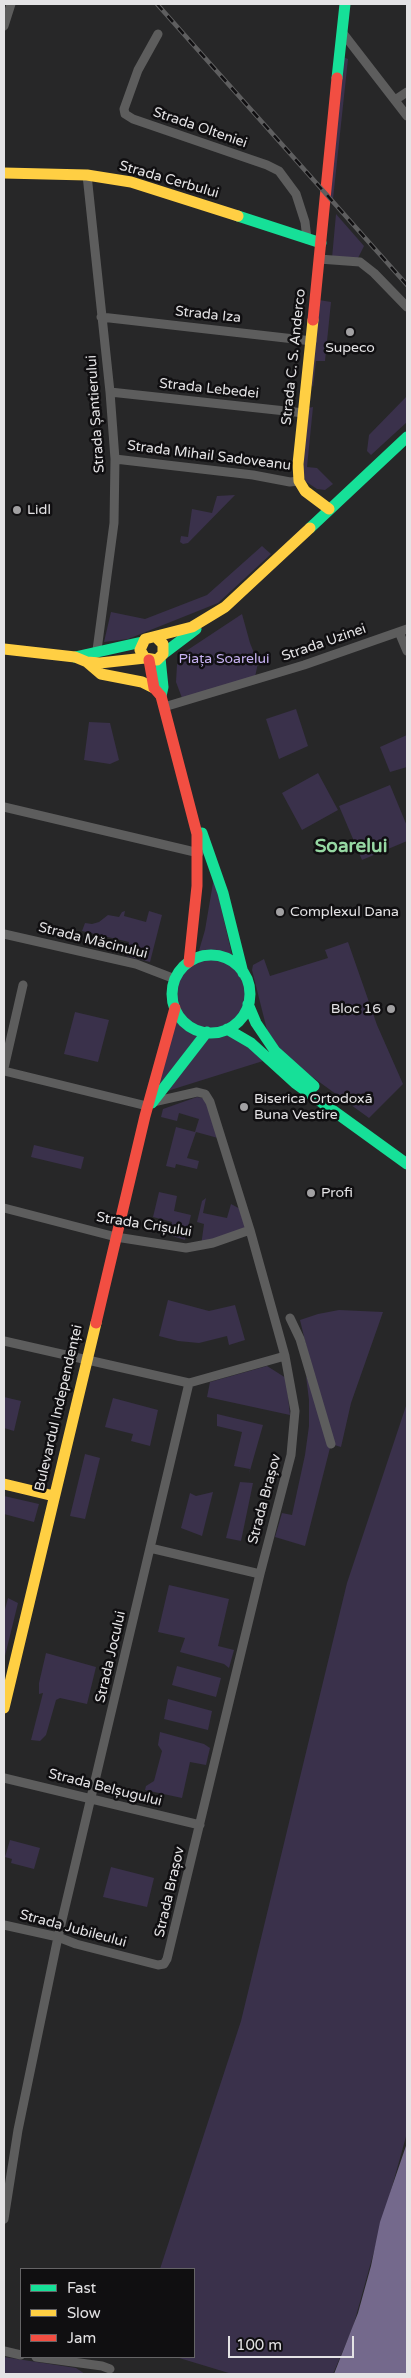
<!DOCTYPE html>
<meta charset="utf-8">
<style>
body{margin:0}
#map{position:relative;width:411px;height:2378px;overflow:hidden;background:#272728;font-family:"Varela Round",sans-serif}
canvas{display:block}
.frame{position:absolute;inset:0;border:5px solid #e4e3e5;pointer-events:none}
.legend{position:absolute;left:20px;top:2268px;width:175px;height:90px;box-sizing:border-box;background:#100f11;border:1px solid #656466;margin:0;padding:6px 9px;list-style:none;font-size:15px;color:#e4e3e5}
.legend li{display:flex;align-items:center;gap:10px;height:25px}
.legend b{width:25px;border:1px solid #656466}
.scale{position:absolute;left:228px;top:2336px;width:126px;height:22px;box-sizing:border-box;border:2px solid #e4e3e5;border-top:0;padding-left:6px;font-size:15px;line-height:18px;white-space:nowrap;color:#e4e3e5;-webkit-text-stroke:4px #100f11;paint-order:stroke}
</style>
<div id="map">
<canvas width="411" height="2378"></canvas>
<div class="frame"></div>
<ul class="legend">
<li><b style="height:6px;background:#16e098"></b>Fast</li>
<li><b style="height:6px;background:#ffcf43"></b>Slow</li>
<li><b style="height:6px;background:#f24e42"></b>Jam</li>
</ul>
<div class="scale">100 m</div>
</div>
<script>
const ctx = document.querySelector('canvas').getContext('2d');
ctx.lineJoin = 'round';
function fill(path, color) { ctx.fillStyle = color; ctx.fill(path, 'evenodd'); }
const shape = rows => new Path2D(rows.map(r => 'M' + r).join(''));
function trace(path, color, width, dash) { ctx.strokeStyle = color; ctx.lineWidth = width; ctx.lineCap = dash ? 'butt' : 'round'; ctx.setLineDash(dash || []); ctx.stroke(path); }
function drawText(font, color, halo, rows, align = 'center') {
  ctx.font = font + ' "Varela Round",sans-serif'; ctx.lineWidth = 5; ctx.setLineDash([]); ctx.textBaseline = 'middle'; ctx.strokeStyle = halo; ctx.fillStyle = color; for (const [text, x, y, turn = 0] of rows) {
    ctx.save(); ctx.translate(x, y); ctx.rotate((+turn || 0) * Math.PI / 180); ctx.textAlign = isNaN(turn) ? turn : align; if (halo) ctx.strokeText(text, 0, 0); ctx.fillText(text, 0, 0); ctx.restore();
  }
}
fill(shape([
 [343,57,348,59,333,199,330,196],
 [336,214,364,246,358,258,332,258],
 [319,300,331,302,325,361,316,361,313,387,311,384],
 [407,396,407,422,371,455,367,451,369,435],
 [313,407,307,467,317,468,333,484,325,490,317,489,305,481,302,471,308,408],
 [235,495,188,543,183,544,180,542,181,536,188,537,192,509,212,513,217,496],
 [262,546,271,554,218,603,128,639,104,642,111,612,145,619,207,595],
 [242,614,250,643,258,663,255,677,182,698,176,682,177,665,183,653],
 [296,709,308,746,279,759,266,719],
 [89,722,110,723,119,760,110,764,84,760],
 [407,735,407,767,390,772,380,747],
 [318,773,338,810,302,830,282,793],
 [390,785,407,826,407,841,362,860,339,806],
 [214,877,233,959,213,953,198,954,205,930],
 [125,911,124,916,146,922,149,911,162,915,150,962,126,956,129,942,82,931,85,923,92,924,99,922,108,915,119,917,122,912],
 [348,942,377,1025,403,1084,369,1118,300,1068,281,1050,267,1030,252,970,253,965,264,959,270,976,328,958,325,950],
 '172 994a39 39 0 1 1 78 0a39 39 0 1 1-78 0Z',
 [75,1012,109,1020,98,1062,64,1054],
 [175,1013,178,1020,189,1029,204,1033,151,1103],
 [226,1033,239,1038,263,1061,161,1093,210,1034],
 [197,1097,206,1099,218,1138,196,1132,187,1158,199,1161,197,1169,176,1164,175,1168,166,1166,176,1127,195,1132,199,1119,179,1113,177,1121,161,1117,163,1109],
 [34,1145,84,1157,81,1169,31,1157],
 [159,1192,177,1196,174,1211,191,1215,185,1240,169,1235,172,1222,153,1217],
 [206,1198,203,1213,227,1218,231,1204,244,1211,250,1230,201,1246,204,1224,197,1222,202,1201],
 [168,1300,209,1311,235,1305,245,1340,229,1345,227,1336,199,1343,178,1341,159,1336],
 [339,1310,383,1312,351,1403,341,1447,331,1444,305,1546,275,1537,282,1513,292,1515,305,1455,309,1426,309,1400,306,1376,318,1402,312,1370,300,1320,318,1314],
 [267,1366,286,1378,290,1415,207,1397,210,1382],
 [4,1397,21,1401,14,1431,4,1428],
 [113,1398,158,1410,150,1446,131,1441,133,1434,105,1427],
 [407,1403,407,2133,353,2327,333,2374,232,2374,176,2357,194,2357,194,2269,160,2269,241,2021,347,1583],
 [217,1414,263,1425,249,1474,250,1469,234,1466,242,1432,217,1426],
 [85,1454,100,1458,85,1519,70,1516],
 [240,1482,253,1483,241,1541,226,1538],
 [213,1492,202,1536,181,1528,190,1493,196,1496],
 [4,1496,39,1504,34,1522,4,1514],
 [169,1585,229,1599,218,1646,234,1650,229,1668,224,1664,180,1652,185,1638,158,1632],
 [8,1598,18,1603,4,1660,4,1613],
 [46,1653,96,1667,87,1704,60,1698,56,1700,46,1735,40,1741,31,1740,43,1693,39,1694,39,1683],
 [177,1666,221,1678,216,1697,172,1685],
 [168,1699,212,1711,208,1730,164,1719],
 [160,1732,204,1744,210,1748,206,1765,190,1762,182,1798,145,1790,146,1786,154,1781,162,1751,158,1745],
 [10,1840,40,1848,34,1869,11,1863,12,1859,5,1857],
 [111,1867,154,1878,147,1907,103,1897],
 [4,2357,76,2368,85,2374,4,2374]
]), '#3a314b');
fill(shape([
 [407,2143,407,2374,334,2374,358,2313,371,2266,380,2222]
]), '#74698c');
trace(shape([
 [4,26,11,4],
 [342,32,407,116],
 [158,34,138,70,124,109,125,114,133,119,267,165,279,171,296,194,305,222,307,239],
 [395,100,407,92],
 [87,175,110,392,115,459,114,523,97,650],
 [319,259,360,262,374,273,407,307],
 [101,317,312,341],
 [110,392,304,413],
 [115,459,253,475,290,482,299,481],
 [399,632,407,651],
 [164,707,304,665,407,629],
 [4,807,199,853],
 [4,934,136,964,175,979],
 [4,1068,23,985],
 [4,1071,147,1106],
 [4,1208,116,1237,186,1248,213,1243,250,1230],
 [290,1318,300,1339,331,1444],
 [4,1341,189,1383,285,1356],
 [150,1548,260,1574],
 [4,1778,200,1825],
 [4,1925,58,1937,76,1944,158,1965,164,1964,167,1959,260,1574,291,1455,295,1411,285,1356,250,1230,210,1102,205,1094,197,1092,153,1102],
 [4,2219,18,2130,58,1937,189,1383],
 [4,2351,21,2355],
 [36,2357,102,2366,110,2369]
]), '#5d5d5d', 9);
trace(shape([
 [337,78,345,4],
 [238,216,321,243],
 [310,528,407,437],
 [163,654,196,629],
 [75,657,142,642],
 [160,658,163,687,161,696],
 [202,833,223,893,243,973],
 '172 994a39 39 0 1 1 78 0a39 39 0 1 1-78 0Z',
 [248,1004,256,1023,275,1051,314,1086],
 [227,1029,251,1043,295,1083,407,1164],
 [152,1103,207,1032]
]), '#16e098', 11);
trace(shape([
 [4,173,87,175,131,182,238,216],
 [313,320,298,464,299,481,305,491,329,509],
 [156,637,163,644,163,654,157,660,145,658,140,650,145,639,192,627,225,607,310,528],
 [4,649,75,657,87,662,100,663,145,658],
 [87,662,101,674,142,682,154,688],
 [4,1484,54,1496],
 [4,1708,96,1323]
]), '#ffcf43', 11);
trace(shape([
 [313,320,337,78],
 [149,660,154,688,161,696,197,834,197,886,189,962],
 [96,1323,145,1116,175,1008]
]), '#f24e42', 11);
const rail = shape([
 [157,4,407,285]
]);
trace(rail, '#5e5e5f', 4.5);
trace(rail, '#100f11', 2.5, [8]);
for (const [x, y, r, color] of [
 [350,332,5,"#a2a1a3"],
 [17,510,5,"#a2a1a3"],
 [280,912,5,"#a2a1a3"],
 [391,1009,5,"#a2a1a3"],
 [244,1107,5,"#a2a1a3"],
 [311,1193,5,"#a2a1a3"]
]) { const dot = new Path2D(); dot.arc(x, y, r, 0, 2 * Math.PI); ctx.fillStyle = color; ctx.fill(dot); trace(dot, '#100f11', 2); }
drawText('14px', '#e4e3e5', '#100f11', [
 ["Strada Olteniei",200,128,19],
 ["Strada Cerbului",169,180,16],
 ["Strada Iza",208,315,6],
 ["Strada C. S. Anderco",294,357,-84],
 ["Strada Lebedei",209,389,6],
 ["Strada Șantierului",96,414,-94],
 ["Strada Mihail Sadoveanu",209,456,7],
 ["Strada Uzinei",324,643,-19],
 ["Strada Măcinului",93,941,14],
 ["Strada Crișului",144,1225,9],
 ["Bulevardul Independenței",59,1408,-77],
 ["Strada Brașov",265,1499,-75],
 ["Strada Jocului",111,1657,-77],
 ["Strada Belșugului",105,1788,14],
 ["Strada Brașov",170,1892,-77],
 ["Strada Jubileului",73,1929,15]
]);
drawText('14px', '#e4e3e5', '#100f11', [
 ["Supeco",350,348,"center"],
 ["Lidl",27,510],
 ["Complexul Dana",290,912],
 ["Bloc 16",381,1009,"right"],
 ["Biserica Ortodoxă",254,1099],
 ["Buna Vestire",254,1115],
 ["Profi",321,1193]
], 'left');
drawText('14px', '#c7b2f2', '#100f11', [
 ["Piața Soarelui",224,659]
]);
drawText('bold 19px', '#96d8a3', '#100f11', [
 ["Soarelui",351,847]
]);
</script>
